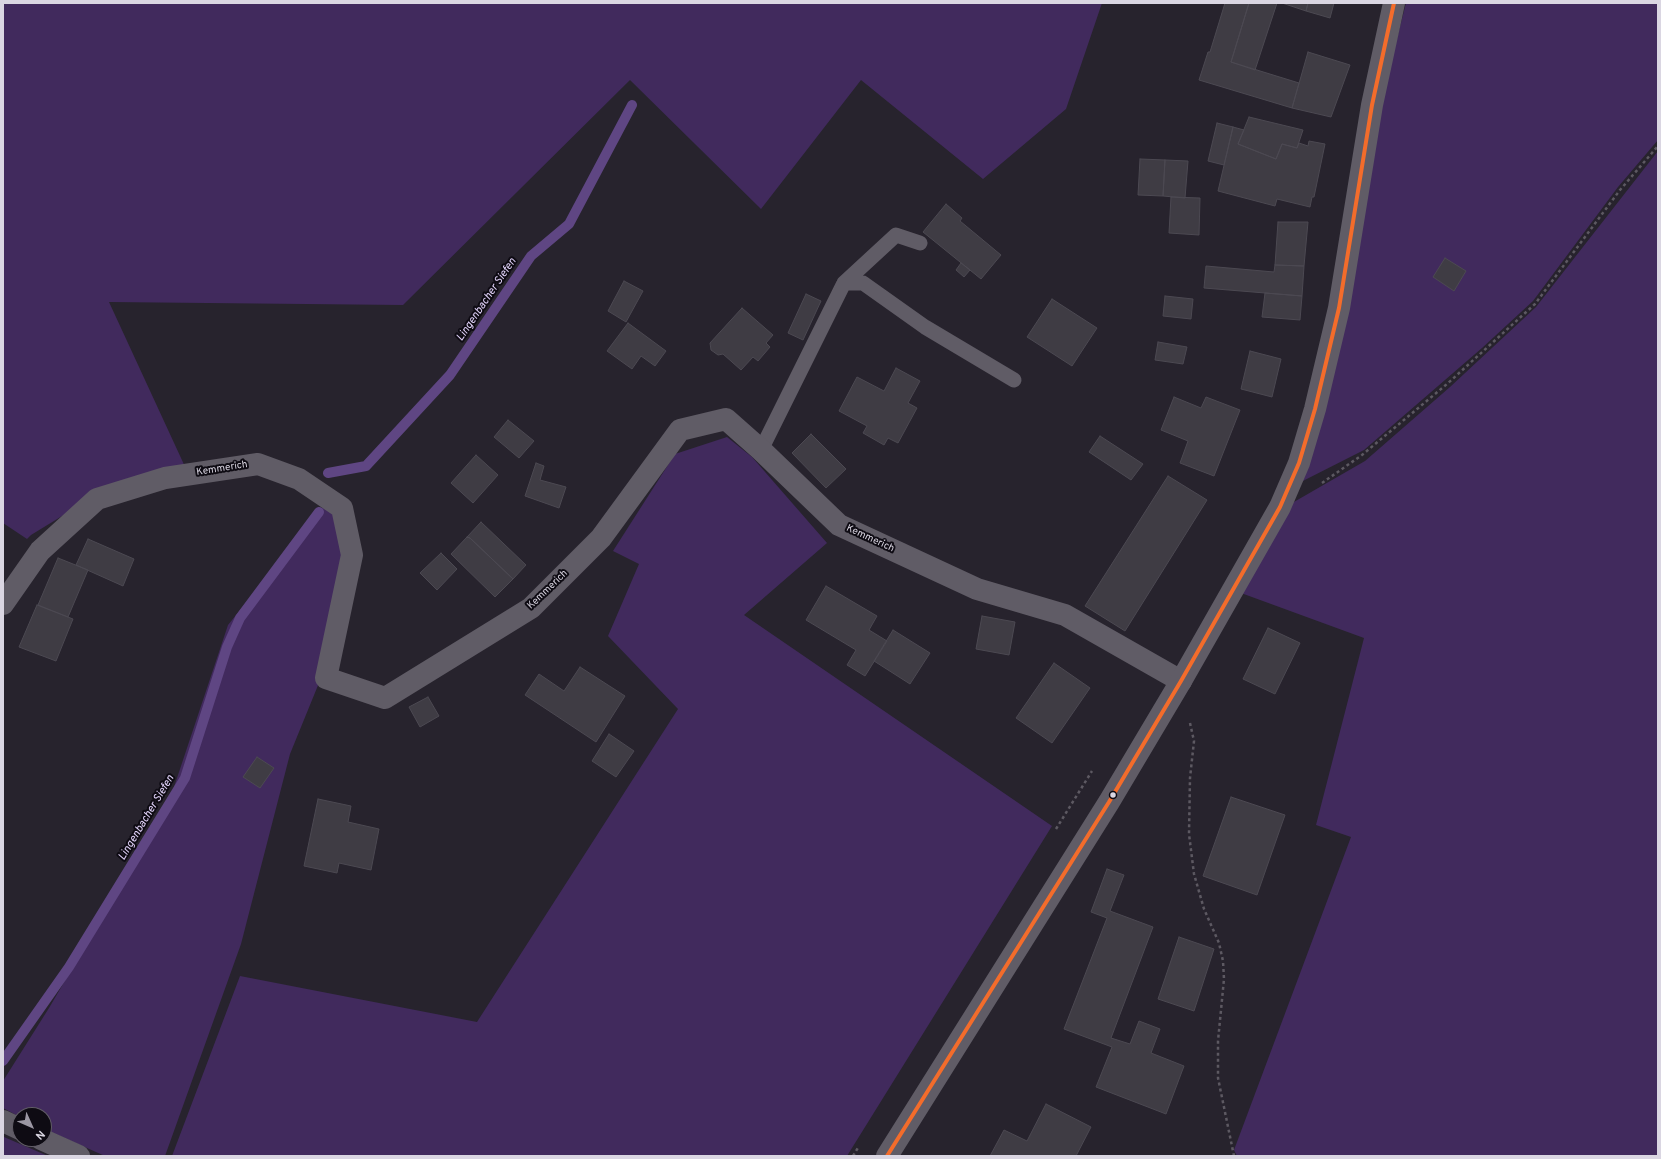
<!DOCTYPE html>
<style>
body{margin:0}
#map{position:relative;width:1661px;height:1159px;overflow:hidden;background:#27232d;font-family:Overpass,sans-serif}
canvas{display:block}
.frame{position:absolute;inset:0;border:4px solid #dad6e2;pointer-events:none}
.north{position:absolute;left:12px;top:1107px;width:40px;height:40px;box-sizing:border-box;background:#0e0b13;border:1px solid #605c66;border-radius:50%;rotate:135deg;font-size:11px;font-weight:700;line-height:16px;text-align:center;color:#dad6e2}
.north::after{content:'';display:block;margin:auto;width:14px;height:18px;background:#9b97a3;clip-path:polygon(50% 0,100% 100%,50% 72%,0 100%)}
</style>
<div id="map">
<canvas width="1661" height="1159"></canvas>
<div class="frame"></div>
<div class="north">N</div>
</div>
<script>
const ctx = document.querySelector('canvas').getContext('2d');
ctx.lineJoin = 'round';
function fill(path, color) { ctx.fillStyle = color; ctx.fill(path, 'evenodd'); }
const shape = rows => new Path2D(rows.map(r => 'M' + r).join(''));
function trace(path, color, width, dash) { ctx.strokeStyle = color; ctx.lineWidth = width; ctx.lineCap = dash ? 'butt' : 'round'; ctx.setLineDash(dash || []); ctx.stroke(path); }
function drawText(font, color, halo, rows, align = 'center') {
  ctx.font = font + ' Overpass,sans-serif'; ctx.lineWidth = 4; ctx.setLineDash([]); ctx.textBaseline = 'middle'; ctx.strokeStyle = halo; ctx.fillStyle = color; for (const [text, x, y, turn = 0] of rows) {
    ctx.save(); ctx.translate(x, y); ctx.rotate((+turn || 0) * Math.PI / 180); ctx.textAlign = isNaN(turn) ? turn : align; if (halo) ctx.strokeText(text, 0, 0); ctx.fillText(text, 0, 0); ctx.restore();
  }
}
fill(shape([
 [3,3,1102,3,1066,109,983,179,861,80,761,209,630,80,403,305,109,302,187,471,98,494,31,535,27,539,3,523],
 [1406,3,1658,3,1658,140,1618,187,1533,301,1482,348,1364,450,1293,486,1379,110],
 [1658,151,1658,1156,1237,1156,1234,1150,1351,837,1316,825,1364,638,1241,593,1280,510,1365,461,1450,387,1536,307],
 [727,437,752,457,827,543,744,615,1052,826,847,1156,172,1156,240,976,477,1022,678,709,608,636,639,564,613,551,675,454],
 [327,502,337,513,347,555,321,678,290,754,241,944,165,1156,105,1156,44,1129,44,1115,20,1115,20,1117,3,1108,3,1081,49,1008,168,805,228,625],
 [3,1137,4,1137,48,1156,3,1156]
]), '#412a5d');
trace(shape([
 [328,473,366,466,450,375,531,256,569,224,632,105],
 [3,1061,69,967,185,778,227,647,240,618,319,512]
]), '#5f4683', 10);
const building = shape([
 [1225,3,1249,3,1231,62,1299,83,1292,108,1199,80,1208,52,1210,52,1225,3],
 [1249,3,1277,3,1255,70,1231,62,1249,3],
 [1282,3,1308,3,1306,11,1282,3],
 [1308,3,1334,3,1330,18,1306,11,1308,3],
 [1308,52,1350,65,1331,117,1292,108,1308,52],
 [1249,117,1303,130,1297,148,1282,144,1276,159,1238,144,1249,117],
 [1217,123,1233,127,1224,165,1208,161,1217,123],
 [1233,127,1244,130,1238,144,1276,159,1282,144,1297,148,1299,143,1308,146,1309,141,1325,144,1314,197,1312,197,1310,207,1277,199,1275,206,1218,191,1233,127],
 [1140,159,1165,160,1163,196,1138,195,1140,159],
 [1165,160,1188,161,1185,198,1163,196,1165,160],
 [1171,197,1200,198,1199,235,1169,233,1171,197],
 [946,204,962,218,960,221,1001,255,981,279,923,232,946,204],
 [1278,222,1308,222,1304,266,1275,265,1278,222],
 [1445,258,1466,271,1454,291,1433,277,1445,258],
 [961,263,970,270,964,277,956,270,961,263],
 [1275,265,1304,266,1302,296,1204,288,1206,266,1274,272,1275,265],
 [624,281,643,291,626,322,608,311,624,281],
 [1265,293,1302,296,1300,320,1262,317,1265,293],
 [806,294,821,301,803,340,788,333,806,294],
 [1165,296,1193,299,1191,319,1163,316,1165,296],
 [1052,299,1097,328,1072,366,1027,337,1052,299],
 [742,308,773,335,766,343,770,347,758,361,753,357,741,370,723,354,718,355,711,350,710,343,742,308],
 [628,323,666,351,655,366,641,356,632,369,607,351,628,323],
 [1158,342,1187,347,1183,364,1155,360,1158,342],
 [1250,351,1281,359,1272,397,1241,389,1250,351],
 [896,368,920,381,908,403,917,408,898,443,888,438,884,445,863,433,867,426,839,411,857,377,884,391,896,368],
 [1174,397,1201,408,1206,397,1240,410,1214,476,1180,463,1188,441,1161,430,1174,397],
 [508,420,534,441,519,458,494,437,508,420],
 [811,434,846,469,826,488,792,453,811,434],
 [1100,436,1143,464,1131,480,1089,452,1100,436],
 [476,455,498,475,473,503,451,483,476,455],
 [536,463,544,466,540,480,566,487,559,508,525,496,536,463],
 [1168,476,1207,500,1125,631,1085,606,1168,476],
 [481,522,526,565,513,579,470,538,467,537,481,522],
 [467,537,470,538,513,579,495,597,451,554,467,537],
 [88,539,134,559,123,586,76,565,88,539],
 [441,553,457,569,437,590,420,573,441,553],
 [58,558,88,570,68,617,38,605,58,558],
 [826,586,877,616,869,630,887,641,865,676,847,665,856,650,806,620,826,586],
 [37,605,73,619,56,661,19,647,37,605],
 [982,616,1015,622,1009,655,976,649,982,616],
 [1268,628,1300,643,1275,694,1243,679,1268,628],
 [893,630,930,653,910,684,874,661,893,630],
 [1054,663,1090,688,1052,743,1016,718,1054,663],
 [580,667,625,696,596,742,525,695,539,674,564,691,580,667],
 [428,697,439,716,420,727,409,707,428,697],
 [609,734,634,751,616,777,592,761,609,734],
 [257,757,274,768,260,788,243,777,257,757],
 [1231,797,1285,815,1257,895,1203,876,1231,797],
 [318,799,351,806,348,822,379,829,371,870,339,863,337,873,304,866,318,799],
 [1107,869,1124,875,1110,911,1153,927,1111,1038,1130,1044,1139,1021,1160,1029,1151,1053,1184,1066,1166,1114,1096,1087,1112,1047,1064,1029,1107,918,1091,912,1107,869],
 [1179,937,1214,949,1194,1011,1158,999,1179,937],
 [1046,1104,1091,1127,1076,1156,990,1156,1004,1130,1027,1141,1046,1104]
]);
fill(building, '#3f3c44');
trace(building, '#4c4952', 1);
trace(shape([
 [1322,483,1362,455,1447,384,1535,304,1620,190,1658,146],
 [1190,723,1194,741,1190,778,1189,834,1194,874,1204,909,1219,943,1223,961,1224,979,1218,1041,1218,1078,1234,1156],
 [1056,829,1092,771],
 [853,1156,859,1146]
]), '#5d5962', 2.5, [3, 3]);
trace(shape([
 [844,283,863,283,925,327,1014,380],
 [761,450,844,283,896,235,920,243]
]), '#605c66', 15);
trace(shape([
 [3,604,40,551,97,499,165,478,258,464,299,479,342,508,352,555,326,678,385,698,531,608,601,538,680,430,726,419,761,450,839,525,977,589,1065,615,1181,681],
 [3,1121,20,1129],
 [41,1139,79,1156]
]), '#605c66', 22);
trace(shape([
 [887,1156,1109,802,1181,681,1280,507,1299,463,1315,409,1339,308,1372,105,1394,3]
]), '#605c66', 22);
trace(shape([
 [887,1156,1109,802,1181,681,1280,507,1299,463,1315,409,1339,308,1372,105,1394,3]
]), '#f36c2b', 4);
for (const [x, y, r, color] of [
 [1113,795,3.5,"#dad6e2"]
]) { const dot = new Path2D(); dot.arc(x, y, r, 0, 2 * Math.PI); ctx.fillStyle = color; ctx.fill(dot); trace(dot, '#0e0b13', 1.5); }
drawText('10px', '#dad6e2', '#0e0b13', [
 ["Kemmerich",222,469,-9],
 ["Kemmerich",870,539,25],
 ["Kemmerich",548,590,-44]
]);
drawText('italic 11px', '#e4d5fd', '#0e0b13', [
 ["Lingenbacher Siefen",487,300,-56],
 ["Lingenbacher Siefen",147,818,-59]
]);
</script>
